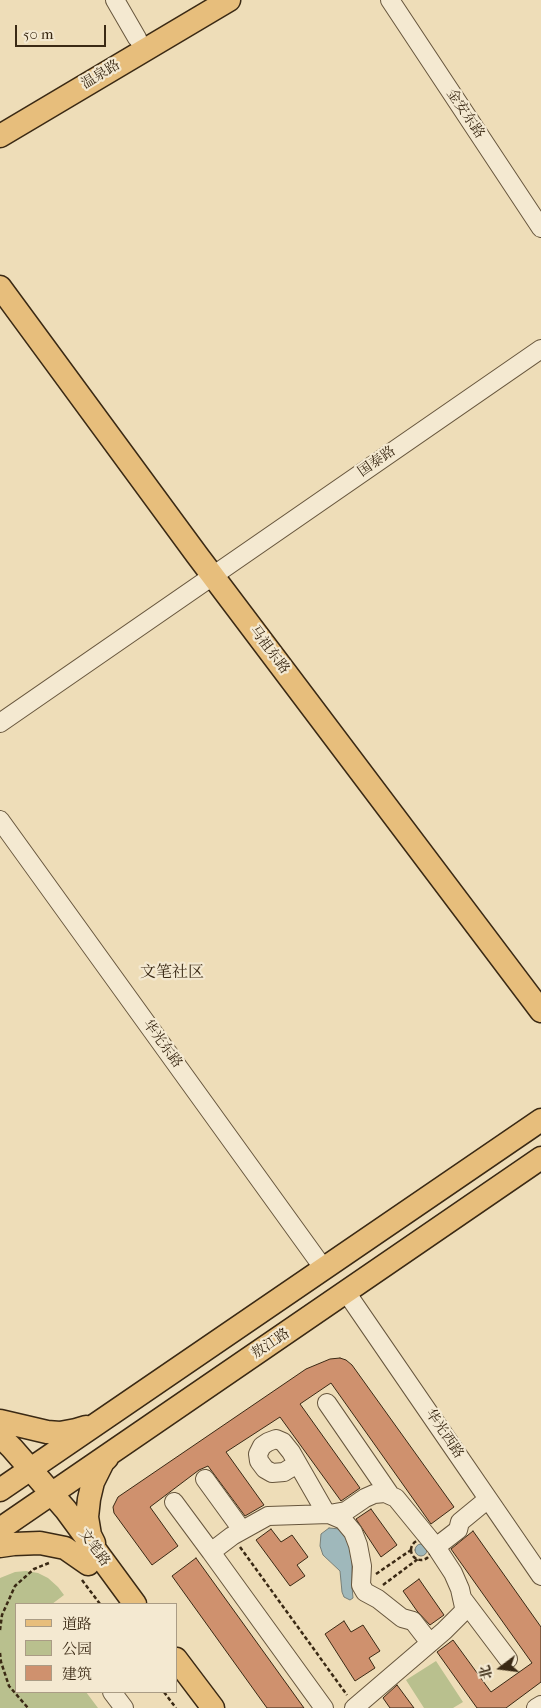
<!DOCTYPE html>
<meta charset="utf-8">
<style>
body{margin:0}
#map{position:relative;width:541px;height:1708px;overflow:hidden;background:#eeddb8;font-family:"IM FELL French Canon","Noto Serif SC",serif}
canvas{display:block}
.legend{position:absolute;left:15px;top:1603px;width:162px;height:90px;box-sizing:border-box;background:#f4e9d1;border:1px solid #aa9c85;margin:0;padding:6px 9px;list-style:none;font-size:15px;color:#3a2914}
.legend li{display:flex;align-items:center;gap:10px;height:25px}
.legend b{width:25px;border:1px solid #aa9c85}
.north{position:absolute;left:476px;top:1643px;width:50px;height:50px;-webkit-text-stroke:4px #f4e9d1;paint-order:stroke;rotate:255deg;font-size:14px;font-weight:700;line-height:20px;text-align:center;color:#3a2914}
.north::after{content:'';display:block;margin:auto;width:18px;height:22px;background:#3a2914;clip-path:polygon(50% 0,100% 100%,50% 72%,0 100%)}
.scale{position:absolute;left:15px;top:25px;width:91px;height:22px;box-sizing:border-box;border:2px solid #3a2914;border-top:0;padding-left:6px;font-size:15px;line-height:18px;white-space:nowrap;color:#3a2914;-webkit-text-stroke:4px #f4e9d1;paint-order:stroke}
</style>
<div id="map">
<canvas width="541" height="1708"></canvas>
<ul class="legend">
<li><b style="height:6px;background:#e7be7c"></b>道路</li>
<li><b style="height:14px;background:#b9c08e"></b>公园</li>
<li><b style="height:14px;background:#cf916e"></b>建筑</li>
</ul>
<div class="north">北</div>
<div class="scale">50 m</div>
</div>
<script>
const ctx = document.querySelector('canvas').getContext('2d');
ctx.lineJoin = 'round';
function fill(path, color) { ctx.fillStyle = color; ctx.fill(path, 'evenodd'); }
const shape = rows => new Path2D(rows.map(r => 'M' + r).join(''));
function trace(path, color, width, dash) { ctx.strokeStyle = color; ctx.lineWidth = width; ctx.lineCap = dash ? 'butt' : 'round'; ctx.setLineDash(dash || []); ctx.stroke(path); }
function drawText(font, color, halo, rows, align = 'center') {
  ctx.font = font + ' "IM FELL French Canon","Noto Serif SC",serif'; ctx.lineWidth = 4.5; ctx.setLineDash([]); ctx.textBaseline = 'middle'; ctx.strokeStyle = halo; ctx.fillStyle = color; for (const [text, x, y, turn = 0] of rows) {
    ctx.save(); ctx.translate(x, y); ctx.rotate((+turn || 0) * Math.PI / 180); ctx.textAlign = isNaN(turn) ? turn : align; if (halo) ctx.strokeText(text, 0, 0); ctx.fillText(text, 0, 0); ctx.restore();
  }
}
fill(shape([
 [26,1571,38,1573,48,1578,58,1587,64,1595,52,1604,16,1604,16,1692,86,1692,98,1708,0,1708,0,1578,15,1572],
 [436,1661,463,1702,453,1708,424,1708,406,1680]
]), '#b9c08e');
const water = shape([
 [329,1528,340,1529,346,1536,352,1555,352,1587,353,1598,350,1600,344,1597,342,1592,340,1571,323,1555,320,1546,321,1534,329,1528],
 '415 1550a6 6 0 1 1 12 0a6 6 0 1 1-12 0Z'
]);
fill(water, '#9fb8bb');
trace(water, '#777f78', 1);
const building = shape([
 [340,1358,346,1360,352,1365,454,1507,431,1524,331,1383,300,1404,360,1488,341,1501,280,1417,226,1452,264,1505,245,1516,208,1466,199,1470,150,1507,178,1546,152,1565,114,1513,113,1507,118,1497,306,1369,330,1359,340,1358],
 [371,1509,397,1545,381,1557,356,1519,371,1509],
 [271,1529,281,1542,292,1535,308,1557,297,1565,305,1576,290,1586,256,1540,271,1529],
 [473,1531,541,1627,541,1682,506,1708,477,1708,437,1652,453,1640,491,1692,532,1663,451,1549,473,1531],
 [196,1558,304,1708,267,1708,172,1576,196,1558],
 [419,1579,444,1615,430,1625,417,1611,403,1591,419,1579],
 [344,1621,351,1632,363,1625,380,1651,369,1658,375,1668,355,1681,325,1634,344,1621],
 [397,1685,414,1708,390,1708,383,1698,397,1685]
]);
fill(building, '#cf916e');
trace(building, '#3a2914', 1);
const minor = shape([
 [115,0,137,38],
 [390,0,541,228],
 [0,723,541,349],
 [0,820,324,1269],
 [346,1292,541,1576],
 [327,1403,391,1496],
 [297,1464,284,1472,272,1473,265,1469,259,1461,258,1454,262,1446,268,1442,276,1439,283,1442,291,1452,326,1513],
 [205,1479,242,1530],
 [174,1502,211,1552],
 [329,1514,343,1520,353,1532,358,1545,362,1566,361,1585,365,1592,378,1599,402,1618,413,1621,430,1643],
 [436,1547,458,1530,460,1522,488,1499],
 [462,1598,508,1659],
 [112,1692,124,1708],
 [324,1708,211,1552,232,1536,268,1516,329,1514,346,1511,365,1498,374,1494,385,1493,396,1498,436,1547,453,1573,460,1589,464,1607,463,1612,444,1631,354,1708],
 [536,1708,541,1705]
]);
const major = shape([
 [0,136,229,0],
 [0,287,197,555,541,1011],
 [0,1421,47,1432,60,1433,76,1430,86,1427],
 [0,1436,12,1448,66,1510,135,1604],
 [0,1490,541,1120],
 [0,1529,541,1158],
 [94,1543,90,1535,87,1517,89,1499,93,1482,103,1462,107,1458],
 [0,1546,14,1544,40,1543,65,1548,88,1564],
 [176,1659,213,1708]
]);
trace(minor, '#67563d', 20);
trace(major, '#3a2914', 25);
trace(shape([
 '411 1550a10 10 0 1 1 20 0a10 10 0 1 1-20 0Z',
 [240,1547,347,1695],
 [376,1574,411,1550],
 [82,1580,100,1604],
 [383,1585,418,1559],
 [0,1630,2,1615,15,1586,34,1569,49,1563],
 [0,1653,1,1662,9,1686,28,1708],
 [164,1692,176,1708]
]), '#3a2914', 2.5, [4, 2.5]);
trace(minor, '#f4e9d1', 18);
trace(major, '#e7be7c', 22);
drawText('14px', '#3a2914', '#f4e9d1', [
 ["温泉路",101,75,-31],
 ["金安东路",465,114,56],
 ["国泰路",377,462,-35],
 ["马祖东路",269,650,53],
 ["华光东路",162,1044,54],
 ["敖江路",271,1344,-34],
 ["华光西路",444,1434,56],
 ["文笔路",94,1548,54]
]);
drawText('16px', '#3a2914', '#f4e9d1', [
 ["文笔社区",172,973]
]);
</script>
